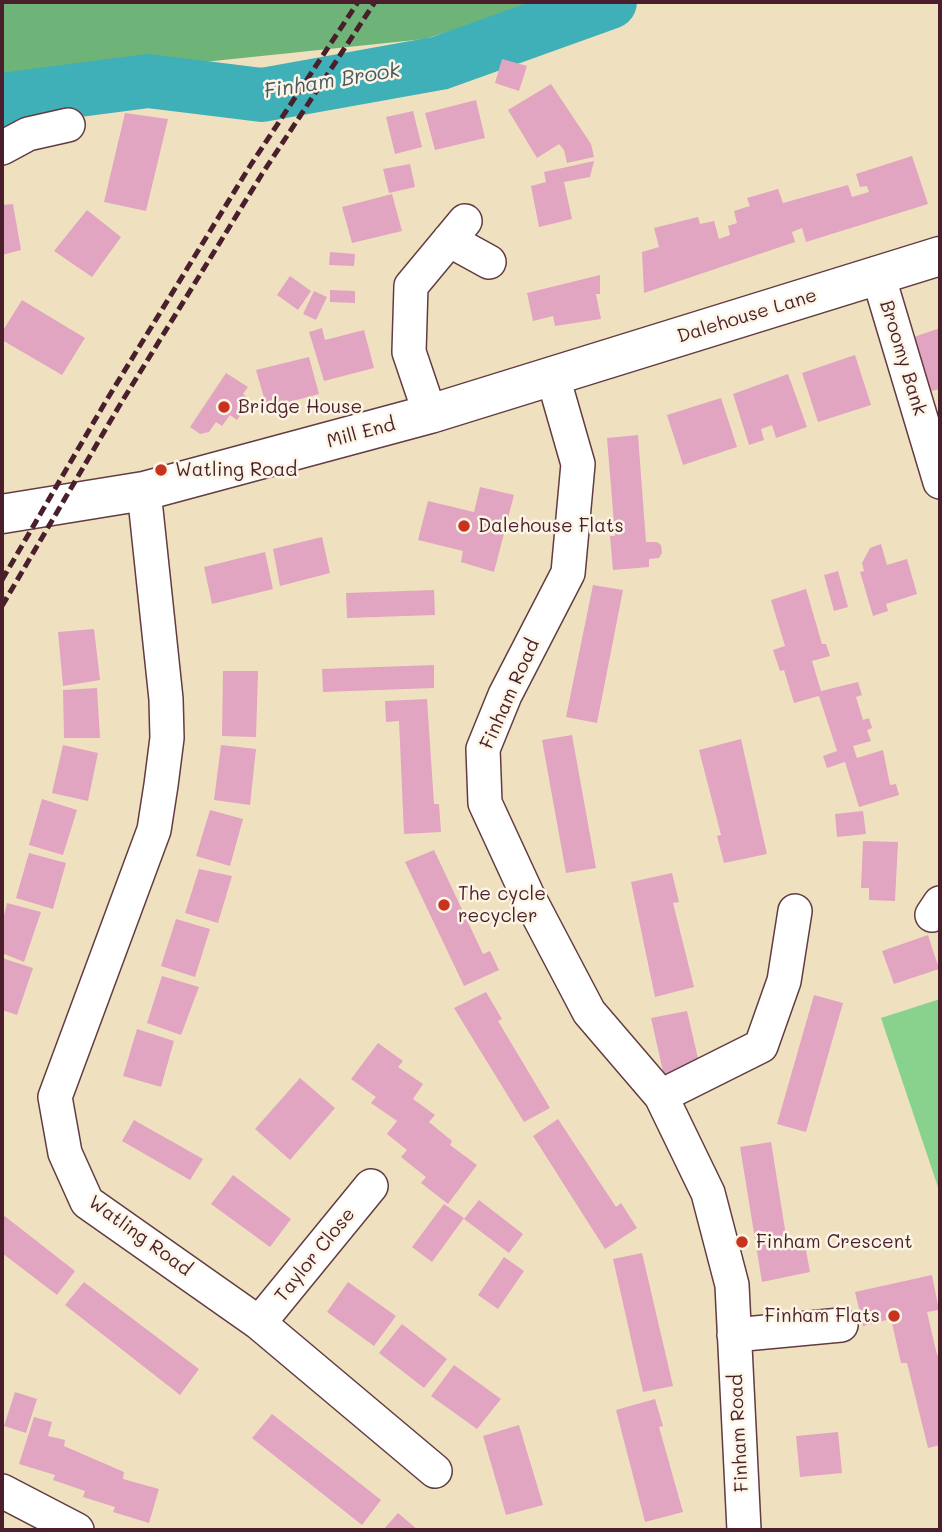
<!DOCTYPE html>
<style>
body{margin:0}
#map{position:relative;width:942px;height:1532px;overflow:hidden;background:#efe1c0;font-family:Mali,sans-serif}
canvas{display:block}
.frame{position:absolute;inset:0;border:4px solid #4a1f2b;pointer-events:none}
</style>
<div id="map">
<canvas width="942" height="1532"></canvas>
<div class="frame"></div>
</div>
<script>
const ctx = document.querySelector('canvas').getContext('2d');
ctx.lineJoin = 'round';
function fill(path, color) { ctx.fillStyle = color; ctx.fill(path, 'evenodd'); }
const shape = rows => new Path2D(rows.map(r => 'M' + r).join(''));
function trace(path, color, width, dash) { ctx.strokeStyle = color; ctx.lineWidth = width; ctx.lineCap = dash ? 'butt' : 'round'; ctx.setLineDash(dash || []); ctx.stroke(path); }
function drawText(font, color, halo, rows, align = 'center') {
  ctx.font = font + ' Mali,sans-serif'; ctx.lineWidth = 5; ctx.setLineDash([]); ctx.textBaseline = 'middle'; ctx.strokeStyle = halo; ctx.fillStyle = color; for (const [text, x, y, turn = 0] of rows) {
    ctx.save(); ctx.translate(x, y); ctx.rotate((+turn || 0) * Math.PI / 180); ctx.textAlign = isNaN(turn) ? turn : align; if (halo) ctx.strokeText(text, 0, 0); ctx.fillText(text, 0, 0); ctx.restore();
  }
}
fill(shape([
 [940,999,940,1193,881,1018]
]), '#88d28e');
fill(shape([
 [2,2,543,2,425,39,2,83]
]), '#6eb479');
trace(shape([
 [2,100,148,81,262,95,440,63,610,2]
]), '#40b0b8', 54);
fill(shape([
 [502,59,527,66,519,91,495,83],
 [551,84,591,144,594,157,567,163,564,150,559,144,537,158,508,110],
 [476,100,485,138,435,150,425,113],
 [413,111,422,147,395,154,386,117],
 [125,113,168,119,146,211,104,202],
 [912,156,928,204,806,242,802,228,792,232,795,242,644,293,642,252,659,247,654,228,698,217,700,224,714,221,719,239,730,235,728,226,737,223,734,211,750,206,747,198,778,189,783,203,848,185,852,197,869,192,867,186,860,187,856,174],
 [594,161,590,177,564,182,572,219,539,227,531,186,546,182,544,172],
 [410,164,415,187,389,193,383,169],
 [392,194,402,231,352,243,342,207],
 [13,204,21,250,2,255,2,205],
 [87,210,121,237,92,277,54,251],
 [330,252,355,254,354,266,329,265],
 [600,275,600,294,596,294,601,319,555,326,553,316,533,321,527,293],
 [290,276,311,291,298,310,277,295],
 [330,290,355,291,355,303,330,302],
 [314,291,327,297,316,320,303,314],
 [22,300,85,338,62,375,2,340,2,332],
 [322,328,325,340,364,330,374,368,324,381,309,332],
 [940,328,940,389,927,392,911,338],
 [855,355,871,405,818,422,802,373],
 [309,357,319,394,267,408,256,370],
 [226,373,248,387,243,394,251,400,237,420,230,415,222,426,216,422,209,432,200,434,190,427],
 [788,374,807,427,776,438,772,425,761,429,764,440,749,445,733,394],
 [721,398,737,447,683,465,667,415],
 [638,435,646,542,657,542,661,545,662,553,659,558,649,559,649,567,613,570,610,536,615,536,607,438],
 [480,487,514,495,494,572,461,562,463,551,418,540,428,501,474,512],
 [322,537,330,573,280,586,273,549],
 [881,544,887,565,907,559,917,594,886,604,888,611,873,616,860,572,864,571,862,563,870,548],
 [265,552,273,589,212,604,204,567],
 [838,571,848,607,834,611,824,575],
 [593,585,623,590,597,723,566,717],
 [806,589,822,644,826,644,830,656,812,661,821,691,858,682,862,695,856,697,863,720,869,718,872,728,867,730,871,741,853,746,857,758,883,750,890,785,896,784,899,795,859,807,845,762,827,768,823,756,837,751,819,696,794,703,784,670,780,671,773,650,785,646,771,600],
 [434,590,435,615,347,618,346,593],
 [94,629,100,680,63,686,58,632],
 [434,665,434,688,323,692,322,669],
 [223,671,258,671,256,737,222,736],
 [97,688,100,738,64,738,63,690],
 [427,699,434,804,439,804,441,832,404,834,399,721,386,722,385,701],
 [572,735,596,868,566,873,542,740],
 [741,739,767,854,724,863,717,836,721,835,699,750],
 [63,745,98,753,88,801,52,793],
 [221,745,256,749,250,805,214,800],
 [42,799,77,810,63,855,29,845],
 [210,810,243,819,230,866,196,856],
 [863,811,866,834,837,837,835,814],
 [863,841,898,842,895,901,869,900,869,888,861,888],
 [434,850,483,954,490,951,499,970,464,986,405,862],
 [29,853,66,863,53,909,16,898],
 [199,869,232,876,218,923,185,913],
 [672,873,679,902,673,903,694,987,655,997,631,882],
 [7,903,41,912,24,962,2,953,2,924],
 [176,919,210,929,195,977,161,966],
 [928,935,939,969,894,984,882,951],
 [2,958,33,968,17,1015,2,1010],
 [162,976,199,987,181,1035,147,1023],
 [486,992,502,1019,498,1021,550,1108,524,1122,454,1008],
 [814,995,843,1003,806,1132,777,1124],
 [687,1011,700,1067,664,1076,651,1018],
 [137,1029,174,1041,161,1087,123,1076],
 [378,1043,403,1061,398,1067,423,1084,413,1099,435,1115,429,1122,452,1141,450,1145,477,1165,448,1204,421,1183,426,1177,401,1157,407,1150,387,1134,397,1121,371,1103,376,1097,351,1079],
 [300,1078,335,1108,290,1160,255,1129],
 [558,1119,616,1207,621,1203,637,1228,605,1249,533,1136],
 [134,1120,203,1159,190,1180,122,1141],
 [771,1142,788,1248,805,1245,810,1272,762,1282,740,1147],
 [233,1175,291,1219,270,1247,211,1204],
 [479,1200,523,1234,509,1253,464,1219],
 [444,1204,464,1218,432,1262,412,1247],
 [2,1214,75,1271,57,1295,2,1253],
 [642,1253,673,1386,643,1392,613,1259],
 [504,1257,524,1271,498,1309,478,1295],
 [932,1275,939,1310,927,1312,937,1355,940,1354,940,1445,928,1448,907,1363,901,1363,891,1319,863,1326,855,1292],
 [84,1282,199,1369,180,1395,65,1305],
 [348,1282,396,1316,374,1346,327,1312],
 [402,1324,447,1359,424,1388,379,1353],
 [454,1365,501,1399,477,1429,431,1396],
 [15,1392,37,1399,26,1433,4,1426],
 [655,1399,663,1426,659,1427,683,1512,645,1522,616,1410],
 [272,1414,381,1500,362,1525,252,1438],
 [34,1417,52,1422,48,1436,65,1440,64,1446,124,1472,123,1479,159,1489,149,1523,113,1512,115,1507,83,1497,85,1491,53,1480,55,1475,19,1464],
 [519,1425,543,1505,506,1515,483,1436],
 [838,1432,842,1473,800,1477,796,1436],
 [398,1513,418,1530,383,1530]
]), '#e1a5c1');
const minor = shape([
 [2,148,28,134,68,125],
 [449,240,489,262],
 [878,275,940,482],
 [553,377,578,464,568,573,505,695,483,749,485,803,527,894,589,1012,661,1096,708,1193,732,1285,744,1530],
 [430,414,409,352,411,286,465,221],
 [144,491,166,699,167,738,161,785,154,830,55,1097,65,1153,87,1202,259,1323,435,1471],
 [932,915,940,903],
 [661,1096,761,1046,784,981,795,911],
 [259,1323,371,1186],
 [734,1335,841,1325],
 [2,1491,77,1530]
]);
const tertiary = shape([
 [2,514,144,491,430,414,940,256]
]);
trace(minor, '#633c41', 36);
trace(tertiary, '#633c41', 41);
trace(minor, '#fff', 33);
trace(tertiary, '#fff', 38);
trace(shape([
 [2,580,106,401,250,166,358,2],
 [2,606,118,408,262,174,375,2]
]), '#4a1f2b', 5, [10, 5]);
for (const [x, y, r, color] of [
 [224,407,7,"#c8321e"],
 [161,470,7,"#c8321e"],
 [464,526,7,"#c8321e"],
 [444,905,7,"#c8321e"],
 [742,1242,7,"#c8321e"],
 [894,1316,7,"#c8321e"]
]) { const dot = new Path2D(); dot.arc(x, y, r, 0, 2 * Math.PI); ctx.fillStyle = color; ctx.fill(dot); trace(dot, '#fcf5e5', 2.5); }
drawText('19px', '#4a1f2b', '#fcf5e5', [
 ["Dalehouse Lane",747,316,-17],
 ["Broomy Bank",903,358,73],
 ["Mill End",361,433,-15],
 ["Finham Road",510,694,-66],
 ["Watling Road",140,1236,36],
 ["Taylor Close",315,1255,-51],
 ["Finham Road",739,1433,-93]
]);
drawText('19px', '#4a1f2b', '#fcf5e5', [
 ["Bridge House",238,407],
 ["Watling Road",175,470],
 ["Dalehouse Flats",478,526],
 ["The cycle",458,894],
 ["recycler",458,916],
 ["Finham Crescent",756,1242],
 ["Finham Flats",880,1316,"right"]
], 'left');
drawText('italic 21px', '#465963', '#fcf5e5', [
 ["Finham Brook",332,81,-9]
]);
</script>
